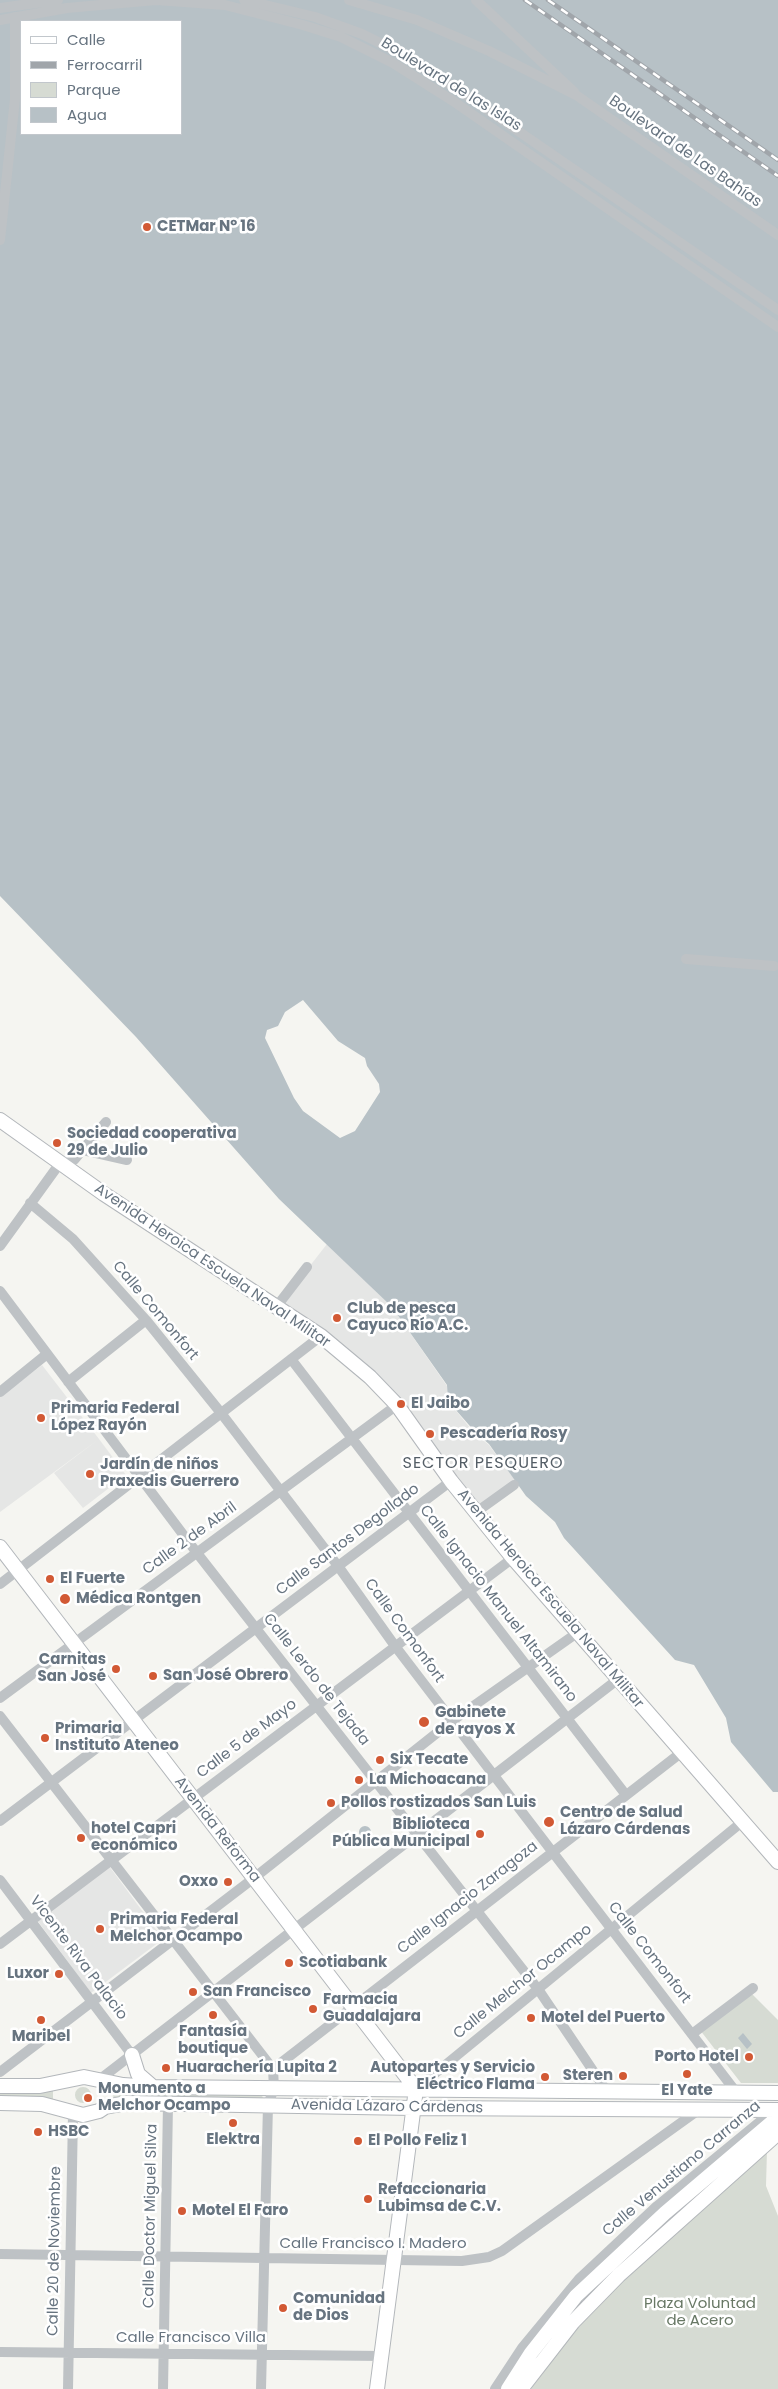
<!DOCTYPE html>
<meta charset="utf-8">
<style>
body{margin:0}
#map{position:relative;width:778px;height:2389px;overflow:hidden;background:#f5f5f1;font-family:Poppins,sans-serif}
canvas{display:block}
.legend{position:absolute;left:20px;top:20px;width:162px;height:115px;box-sizing:border-box;background:#fff;border:1px solid #c2c7cc;margin:0;padding:6px 9px;list-style:none;font-size:15px;color:#677480}
.legend li{display:flex;align-items:center;gap:10px;height:25px}
.legend b{width:25px;border:1px solid #c2c7cc}
</style>
<div id="map">
<canvas width="778" height="2389"></canvas>
<ul class="legend">
<li><b style="height:6px;background:#fff"></b>Calle</li>
<li><b style="height:6px;background:#a0a5aa"></b>Ferrocarril</li>
<li><b style="height:14px;background:#d6dbd3"></b>Parque</li>
<li><b style="height:14px;background:#b7c1c6"></b>Agua</li>
</ul>
</div>
<script>
const ctx = document.querySelector('canvas').getContext('2d');
ctx.lineJoin = 'round';
function fill(path, color) { ctx.fillStyle = color; ctx.fill(path, 'evenodd'); }
const shape = rows => new Path2D(rows.map(r => 'M' + r).join(''));
function trace(path, color, width, dash) { ctx.strokeStyle = color; ctx.lineWidth = width; ctx.lineCap = dash ? 'butt' : 'round'; ctx.setLineDash(dash || []); ctx.stroke(path); }
function drawText(font, color, halo, rows, align = 'center') {
  ctx.font = font + ' Poppins,sans-serif'; ctx.lineWidth = 5; ctx.setLineDash([]); ctx.textBaseline = 'middle'; ctx.strokeStyle = halo; ctx.fillStyle = color; for (const [text, x, y, turn = 0] of rows) {
    ctx.save(); ctx.translate(x, y); ctx.rotate((+turn || 0) * Math.PI / 180); ctx.textAlign = isNaN(turn) ? turn : align; if (halo) ctx.strokeText(text, 0, 0); ctx.fillText(text, 0, 0); ctx.restore();
  }
}
fill(shape([
 [327,1244,392,1307,447,1386,448,1401,475,1434,489,1445,516,1481,479,1509,399,1404,333,1336,281,1303],
 [42,1365,99,1439,0,1512,0,1397],
 [99,1439,126,1475,83,1508,54,1473],
 [109,1866,163,1939,91,1993,37,1920]
]), '#e5e6e5');
fill(shape([
 [751,1993,778,2020,778,2083,741,2083,700,2030],
 '75 2095a8 8 0 1 1 16 0a8 8 0 1 1-16 0Z',
 [53,2088,53,2101,39,2097,0,2097,0,2092],
 [114,2088,127,2093,259,2094,263,2097,261,2100,113,2102],
 [767,2150,766,2186,778,2216,778,2389,531,2389,557,2353,609,2291]
]), '#d6dbd3');
fill(shape([
 [0,0,778,0,778,1792,773,1792,731,1742,726,1718,694,1665,675,1660,564,1538,555,1522,526,1496,489,1444,476,1433,448,1401,447,1385,392,1307,279,1199,136,1037,0,896],
 [21,21,181,21,181,134,21,134],
 [303,1000,338,1041,365,1058,367,1066,379,1084,380,1092,355,1131,340,1138,303,1111,294,1098,265,1038,267,1030,278,1026,285,1012],
 '359 1832a6 6 0 1 1 12 0a6 6 0 1 1-12 0Z',
 [743,2033,752,2044,747,2049,738,2038]
]), '#b7c1c6');
const secondary = shape([
 [0,1120,104,1194,321,1336,370,1377,397,1405,451,1481,513,1558,778,1862],
 [0,1547,416,2089,377,2389],
 [132,2055,138,2074,153,2087],
 [0,2086,40,2086,84,2077,123,2085,153,2087,778,2093],
 [0,2103,42,2104,83,2115,99,2111,105,2107,127,2103,413,2108,778,2110],
 [508,2389,531,2353,576,2296,665,2213,778,2117],
 [521,2389,573,2322,619,2275,778,2133]
]);
trace(secondary, '#b3b7bb', 16);
trace(shape([
 [244,0,315,17,362,34,400,53,460,91,778,310],
 [349,0,417,20,489,51,576,95,778,235],
 [476,0,574,92],
 [0,8,58,0],
 [0,20,67,8,156,0,225,5,303,25,341,37,393,63,453,101,778,327],
 [0,240,15,99,15,17],
 [686,959,774,966],
 [83,1150,127,1160],
 [30,1203,73,1239,146,1320,221,1413,338,1566,395,1646,736,2092],
 [0,1246,60,1163,74,1160,106,1122],
 [0,1291,197,1553,538,1989,606,2090],
 [277,1306,307,1267],
 [291,1359,626,1795],
 [68,1382,146,1320],
 [0,1392,47,1354],
 [475,1513,514,1485],
 [0,1584,321,1336],
 [0,1698,397,1405],
 [0,1716,273,2069,274,2088,268,2105,261,2389],
 [0,1821,451,1481],
 [0,1880,132,2055],
 [0,1944,513,1558],
 [692,2034,753,1988],
 [273,2069,682,1752],
 [0,2072,254,1878,452,1721,577,1633],
 [99,2080,617,1680],
 [416,2089,742,1822],
 [0,2254,462,2261,489,2257,502,2251,700,2109],
 [0,2352,382,2356],
 [68,2389,73,2114],
 [163,2389,168,2104],
 [495,2389,522,2348,579,2279,657,2206,774,2110]
]), '#bec2c5', 10);
trace(secondary, '#fff', 14);
const rail = shape([
 [525,0,778,176],
 [548,0,778,160]
]);
trace(rail, '#a0a5aa', 4.5);
trace(rail, '#fff', 2.5, [8]);
for (const [x, y, r, color] of [
 [147,227,5,"#d25934"],
 [57,1143,5,"#d25934"],
 [337,1318,5,"#d25934"],
 [401,1404,5,"#d25934"],
 [41,1418,5,"#d25934"],
 [430,1434,5,"#d25934"],
 [90,1474,5,"#d25934"],
 [50,1579,5,"#d25934"],
 [65,1599,6,"#d25934"],
 [116,1669,5,"#d25934"],
 [153,1676,5,"#d25934"],
 [424,1722,6,"#d25934"],
 [45,1738,5,"#d25934"],
 [380,1760,5,"#d25934"],
 [359,1780,5,"#d25934"],
 [331,1803,5,"#d25934"],
 [549,1822,6,"#d25934"],
 [480,1834,5,"#d25934"],
 [81,1838,5,"#d25934"],
 [228,1882,5,"#d25934"],
 [100,1929,5,"#d25934"],
 [289,1963,5,"#d25934"],
 [59,1974,5,"#d25934"],
 [193,1992,5,"#d25934"],
 [313,2009,5,"#d25934"],
 [213,2015,5,"#d25934"],
 [531,2018,5,"#d25934"],
 [41,2020,5,"#d25934"],
 [749,2057,5,"#d25934"],
 [166,2068,5,"#d25934"],
 [687,2074,5,"#d25934"],
 [623,2076,5,"#d25934"],
 [545,2077,5,"#d25934"],
 [88,2098,5,"#d25934"],
 [233,2123,5,"#d25934"],
 [38,2132,5,"#d25934"],
 [358,2141,5,"#d25934"],
 [368,2199,5,"#d25934"],
 [182,2211,5,"#d25934"],
 [283,2308,5,"#d25934"]
]) { const dot = new Path2D(); dot.arc(x, y, r, 0, 2 * Math.PI); ctx.fillStyle = color; ctx.fill(dot); trace(dot, '#fff', 2); }
drawText('15px', '#677480', '#fff', [
 ["Boulevard de las Islas",451,85,32],
 ["Boulevard de Las Bahías",685,152,35],
 ["Avenida Heroica Escuela Naval Militar",212,1266,34],
 ["Calle Comonfort",155,1311,50],
 ["Calle 2 de Abril",190,1539,-36],
 ["Calle Santos Degollado",348,1540,-37],
 ["Avenida Heroica Escuela Naval Militar",550,1599,50],
 ["Calle Ignacio Manuel Altamirano",498,1604,52],
 ["Calle Comonfort",404,1631,54],
 ["Calle Lerdo de Tejada",316,1680,52],
 ["Calle 5 de Mayo",247,1739,-37],
 ["Avenida Reforma",217,1830,52],
 ["Calle Ignacio Zaragoza",468,1898,-38],
 ["Calle Comonfort",649,1953,52],
 ["Vicente Riva Palacio",78,1958,53],
 ["Calle Melchor Ocampo",523,1982,-39],
 ["Avenida Lázaro Cárdenas",387,2107,1],
 ["Calle Venustiano Carranza",682,2169,-40],
 ["Calle Doctor Miguel Silva",151,2216,-89],
 ["Calle Francisco I. Madero",373,2244],
 ["Calle 20 de Noviembre",55,2251,-89],
 ["Calle Francisco Villa",191,2338]
]);
drawText('bold 15px', '#677480', '#fff', [
 ["CETMar N° 16",157,227],
 ["Sociedad cooperativa",67,1134],
 ["29 de Julio",67,1151],
 ["Club de pesca",347,1309],
 ["Cayuco Río A.C.",347,1326],
 ["El Jaibo",411,1404],
 ["Primaria Federal",51,1409],
 ["López Rayón",51,1426],
 ["Pescadería Rosy",440,1434],
 ["Jardín de niños",100,1465],
 ["Praxedis Guerrero",100,1482],
 ["El Fuerte",60,1579],
 ["Médica Rontgen",76,1599],
 ["Carnitas",106,1660,"right"],
 ["San José",106,1677,"right"],
 ["San José Obrero",163,1676],
 ["Gabinete",435,1713],
 ["de rayos X",435,1730],
 ["Primaria",55,1729],
 ["Instituto Ateneo",55,1746],
 ["Six Tecate",390,1760],
 ["La Michoacana",369,1780],
 ["Pollos rostizados San Luis",341,1803],
 ["Centro de Salud",560,1813],
 ["Lázaro Cárdenas",560,1830],
 ["Biblioteca",470,1825,"right"],
 ["Pública Municipal",470,1842,"right"],
 ["hotel Capri",91,1829],
 ["económico",91,1846],
 ["Oxxo",218,1882,"right"],
 ["Primaria Federal",110,1920],
 ["Melchor Ocampo",110,1937],
 ["Scotiabank",299,1963],
 ["Luxor",49,1974,"right"],
 ["San Francisco",203,1992],
 ["Farmacia",323,2000],
 ["Guadalajara",323,2017],
 ["Motel del Puerto",541,2018],
 ["Fantasía",213,2032,"center"],
 ["boutique",213,2049,"center"],
 ["Maribel",41,2037,"center"],
 ["Porto Hotel",739,2057,"right"],
 ["Huarachería Lupita 2",176,2068],
 ["Autopartes y Servicio",535,2068,"right"],
 ["Eléctrico Flama",535,2085,"right"],
 ["Steren",613,2076,"right"],
 ["Monumento a",98,2089],
 ["Melchor Ocampo",98,2106],
 ["El Yate",687,2091,"center"],
 ["HSBC",48,2132],
 ["Elektra",233,2140,"center"],
 ["El Pollo Feliz 1",368,2141],
 ["Refaccionaria",378,2190],
 ["Lubimsa de C.V.",378,2207],
 ["Motel El Faro",192,2211],
 ["Comunidad",293,2299],
 ["de Dios",293,2316]
], 'left');
drawText('15px', '#687865', '#fff', [
 ["Plaza Voluntad",700,2304],
 ["de Acero",700,2321]
]);
ctx.letterSpacing = '1px';
drawText('16px', '#545e66', '#fff', [
 ["SECTOR PESQUERO",483,1464]
]);
ctx.letterSpacing = '0px';
</script>
